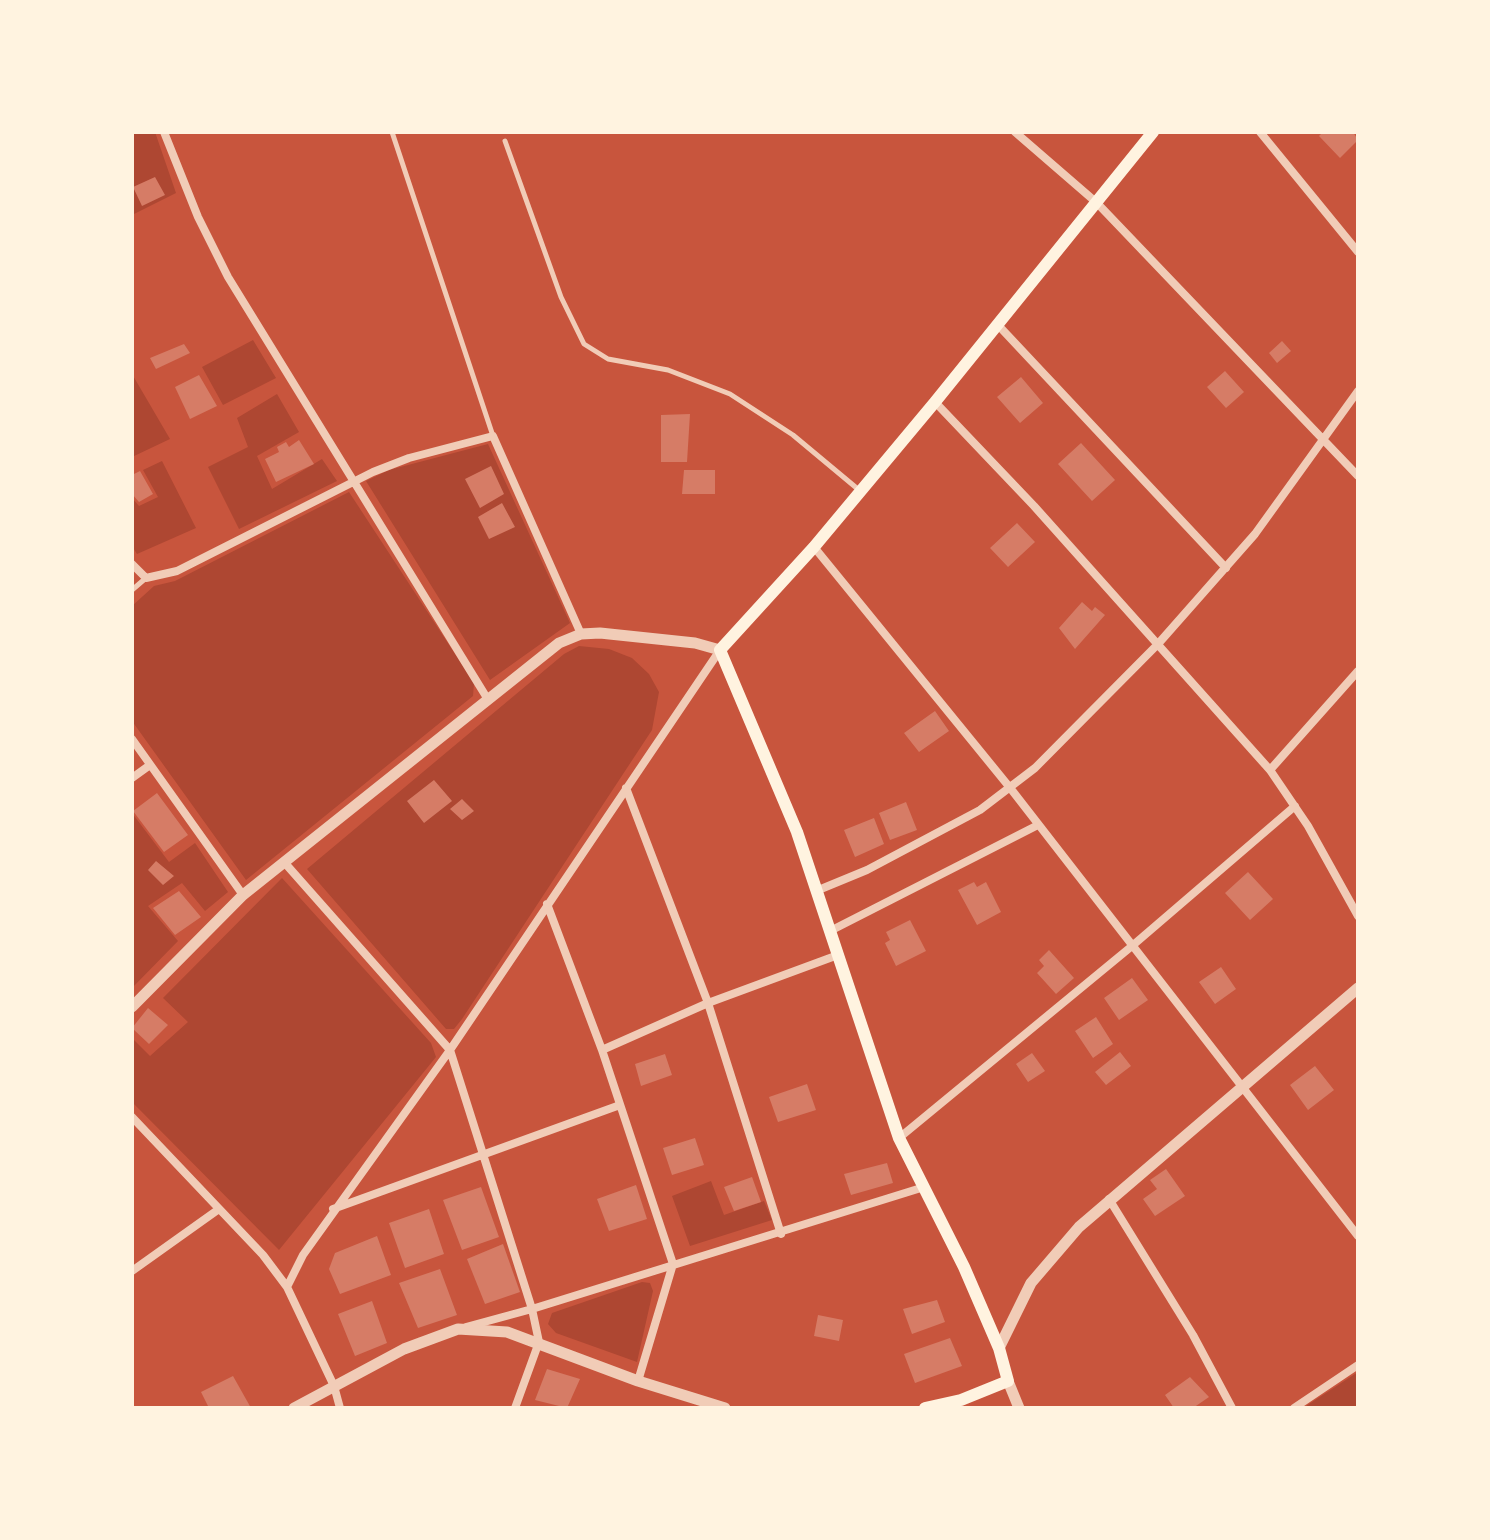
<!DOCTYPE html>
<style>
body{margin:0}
#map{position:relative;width:1490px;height:1540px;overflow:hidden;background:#c8553d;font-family:Poppins,sans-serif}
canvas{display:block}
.frame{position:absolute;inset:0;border:134px solid #fff3e0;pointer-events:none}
</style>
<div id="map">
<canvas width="1490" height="1540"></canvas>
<div class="frame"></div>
</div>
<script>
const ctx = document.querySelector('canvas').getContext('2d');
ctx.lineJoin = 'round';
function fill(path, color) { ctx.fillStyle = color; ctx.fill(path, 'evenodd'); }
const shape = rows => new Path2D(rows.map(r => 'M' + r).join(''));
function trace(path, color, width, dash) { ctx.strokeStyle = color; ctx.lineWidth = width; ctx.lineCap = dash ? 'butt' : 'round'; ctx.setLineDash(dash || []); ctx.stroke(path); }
fill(shape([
 [132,132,155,132,176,193,132,215],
 [253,340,276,378,223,405,202,367],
 [132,374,170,439,132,457],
 [277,394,299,432,257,456,272,489,322,459,337,481,239,529,208,467,248,447,237,418],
 [488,444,570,623,490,680,366,481,389,470],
 [162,461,196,528,137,554,132,546,132,498,139,506,158,497,143,470],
 [349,492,474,683,473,696,246,880,132,721,132,606,154,586,175,581],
 [579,646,609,649,632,658,649,674,659,692,652,730,462,1019,454,1029,446,1029,307,869,564,654],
 [132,813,169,862,195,843,228,892,205,911,182,883,148,906,178,941,133,987],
 [282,878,431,1043,436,1057,279,1250,132,1102,132,1038,150,1056,188,1022,163,998],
 [711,1181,724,1215,764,1201,772,1220,690,1246,672,1196],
 [642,1282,650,1283,653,1291,637,1362,556,1333,548,1324,552,1313],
 [1358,1372,1358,1408,1303,1408]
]), '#ae4732');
fill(shape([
 [1323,132,1353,132,1358,140,1340,158,1319,136],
 [155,177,165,195,142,206,133,187],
 [1282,341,1291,351,1277,363,1269,353],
 [184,344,190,353,156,369,150,358],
 [1225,371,1244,392,1226,408,1207,387],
 [199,375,217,406,190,419,175,387],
 [1021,377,1043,403,1020,423,997,397],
 [690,414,687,462,661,462,661,415],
 [299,440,314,464,276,482,265,459,279,452,277,447,286,442,289,447],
 [1081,443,1115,480,1092,501,1058,464],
 [491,466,504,494,480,508,465,479],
 [684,470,715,470,715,494,682,494],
 [140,471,153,494,139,502,132,494,132,475],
 [502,503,515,527,489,539,478,517],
 [1017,523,1035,542,1008,567,990,548],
 [1082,602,1092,611,1095,607,1105,615,1075,649,1059,628],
 [935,711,949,731,919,752,904,733],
 [434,780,452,801,424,823,407,801],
 [157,793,188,835,164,852,133,811],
 [462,799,474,811,462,820,450,809],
 [906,802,917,830,890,840,879,813],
 [874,818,884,844,855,857,844,830],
 [156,861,174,876,163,885,148,870],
 [1248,872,1273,899,1250,920,1225,893],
 [974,882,977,887,986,882,1001,912,977,925,958,890],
 [179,891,201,917,175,935,153,908],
 [910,920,926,951,896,966,885,943,890,940,886,932],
 [1049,950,1074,978,1056,994,1037,973,1044,966,1039,960],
 [1221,967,1236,989,1215,1004,1199,982],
 [1132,978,1148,1000,1119,1020,1104,998],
 [148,1008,168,1025,149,1044,132,1028],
 [1096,1017,1113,1044,1093,1058,1075,1031],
 [1120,1052,1131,1066,1106,1085,1095,1072],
 [1032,1053,1045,1071,1028,1082,1016,1064],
 [665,1054,672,1075,641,1086,635,1064],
 [1315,1066,1334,1090,1308,1110,1290,1085],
 [807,1084,816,1110,778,1122,769,1097],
 [695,1138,704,1165,672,1175,663,1148],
 [887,1163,893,1183,851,1195,844,1174],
 [1166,1169,1185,1196,1155,1216,1143,1199,1157,1189,1150,1180],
 [752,1177,761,1202,734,1211,724,1187],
 [636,1185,647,1219,609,1231,597,1199],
 [481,1187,499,1237,462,1250,443,1200],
 [429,1209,444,1254,405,1268,389,1223],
 [377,1236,391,1275,340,1294,329,1269,335,1253],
 [503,1244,520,1292,485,1304,467,1259],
 [440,1269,457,1315,418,1328,399,1283],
 [937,1300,945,1322,912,1334,903,1309],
 [372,1301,387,1343,355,1356,338,1314],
 [818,1315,843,1320,839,1341,814,1336],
 [950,1338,962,1366,915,1383,904,1354],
 [547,1369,580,1379,567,1408,535,1400],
 [233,1376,251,1408,209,1408,201,1392],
 [1190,1377,1209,1397,1193,1408,1174,1408,1165,1395]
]), '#d67c66');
trace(shape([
 [392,132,493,436],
 [505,141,561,297,584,344,608,359,668,370,730,394,793,435,859,490],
 [132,590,146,578]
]), '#f1ccb7', 5);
trace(shape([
 [164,132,198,217,228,277,487,698],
 [1015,132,1097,203,1358,476],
 [1260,132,1358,252],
 [998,325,1226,568],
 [935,402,1034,506,1270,770,1308,826,1358,916],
 [814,547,1011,789,1358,1236],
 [132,564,146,578,177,571,373,472,409,458,493,436,581,634],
 [132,739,243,895],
 [1270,770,1358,671],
 [132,778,150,765],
 [626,788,708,1003,781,1234],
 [284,862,450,1050,532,1309,921,1188],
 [816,891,867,870,980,810,1035,768,1158,644,1255,534,1358,391],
 [547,904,602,1050,673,1264,638,1381],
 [830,931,1038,825],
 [602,1050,708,1003,838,955],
 [132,1117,263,1255,287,1287],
 [899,1138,1132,946,1295,806],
 [1109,1199,1193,1335,1232,1408],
 [333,1209,620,1105],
 [132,1271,219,1209],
 [466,1327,532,1309,539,1342,515,1408],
 [340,1408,334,1386,287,1287,303,1255,450,1050,720,650],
 [1294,1408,1358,1365]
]), '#f1ccb7', 8);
trace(shape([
 [132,1007,243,895,559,643,581,634,600,633,695,643,720,650],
 [999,1348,1031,1283,1079,1227,1358,988],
 [1008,1381,1019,1408],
 [294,1408,404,1349,458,1329,507,1332,638,1381,725,1408]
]), '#f1ccb7', 11);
trace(shape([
 [925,1408,961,1400,1008,1381,999,1348,964,1267,899,1138,797,832,720,650,814,547,935,402,1153,132]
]), '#fff3e0', 12);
</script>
